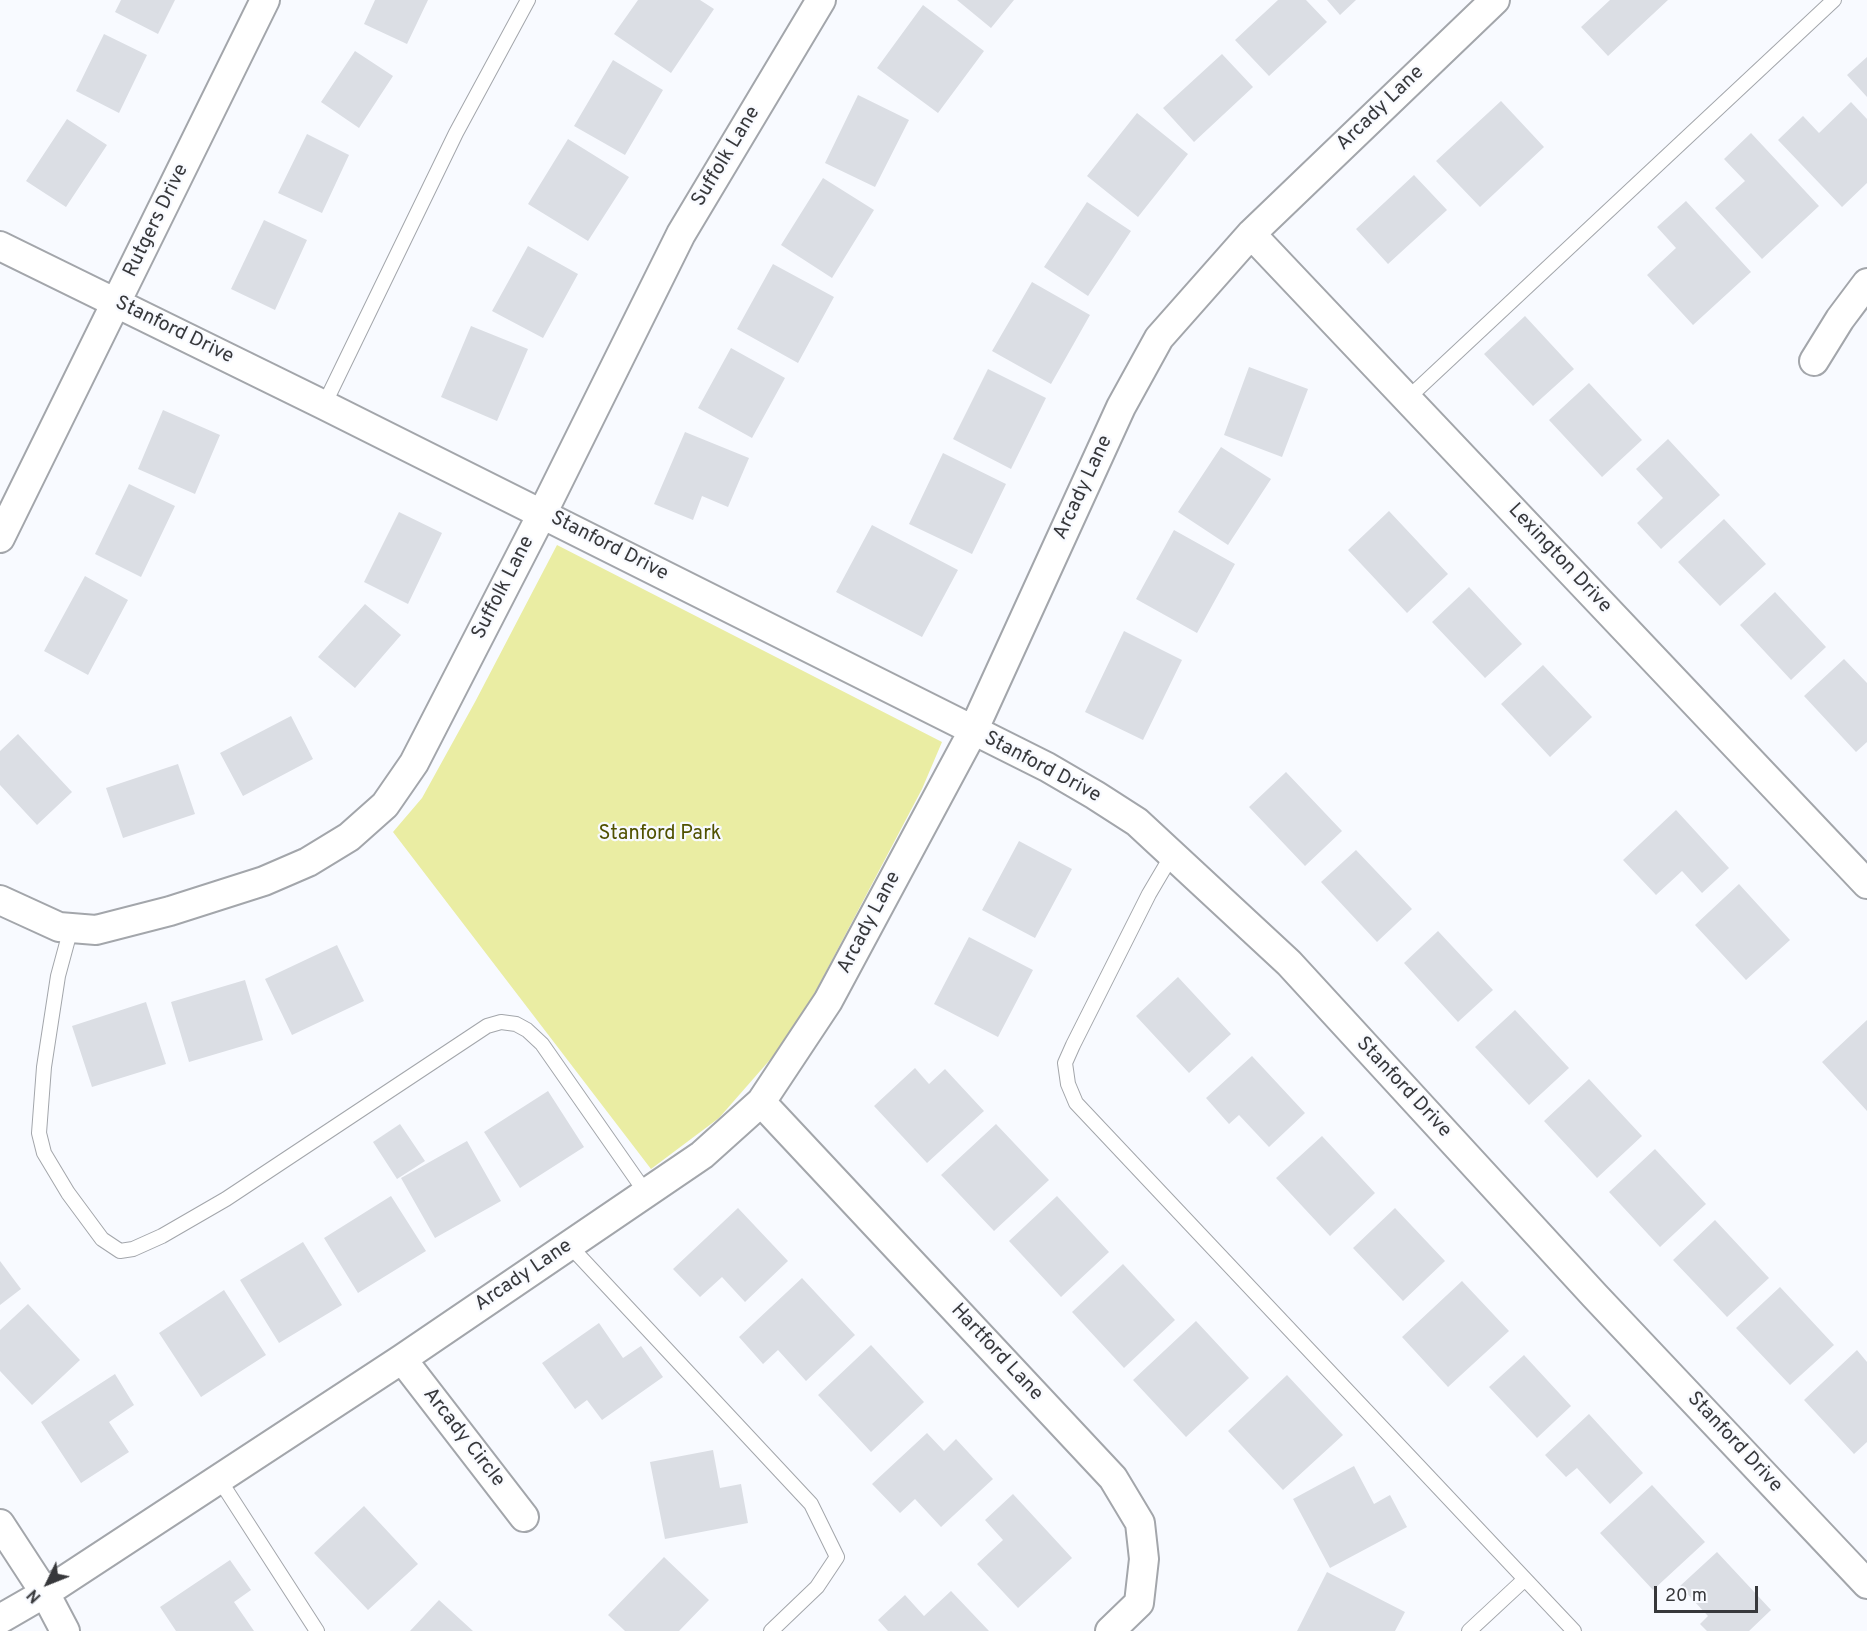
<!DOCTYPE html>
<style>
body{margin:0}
#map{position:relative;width:1867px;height:1631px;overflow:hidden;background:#f8faff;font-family:Overpass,sans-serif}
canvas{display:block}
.north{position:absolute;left:18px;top:1553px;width:60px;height:60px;-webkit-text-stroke:4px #f8faff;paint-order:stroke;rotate:227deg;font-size:16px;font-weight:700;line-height:24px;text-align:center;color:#37383b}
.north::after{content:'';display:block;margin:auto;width:21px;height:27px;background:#37383b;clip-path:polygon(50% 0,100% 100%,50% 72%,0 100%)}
.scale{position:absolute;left:1654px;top:1586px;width:104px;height:27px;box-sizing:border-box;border:3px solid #37383b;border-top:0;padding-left:8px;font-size:18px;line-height:21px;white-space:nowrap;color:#37383b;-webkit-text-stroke:4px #f8faff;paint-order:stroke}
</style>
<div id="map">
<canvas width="1867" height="1631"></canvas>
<div class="north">N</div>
<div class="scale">20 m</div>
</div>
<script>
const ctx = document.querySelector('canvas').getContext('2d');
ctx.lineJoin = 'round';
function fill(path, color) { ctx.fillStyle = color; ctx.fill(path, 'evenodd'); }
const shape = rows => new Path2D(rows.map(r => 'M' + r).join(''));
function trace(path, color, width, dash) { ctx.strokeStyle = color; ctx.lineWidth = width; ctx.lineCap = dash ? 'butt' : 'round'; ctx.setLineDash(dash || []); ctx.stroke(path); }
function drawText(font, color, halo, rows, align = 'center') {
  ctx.font = font + ' Overpass,sans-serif'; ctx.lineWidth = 4.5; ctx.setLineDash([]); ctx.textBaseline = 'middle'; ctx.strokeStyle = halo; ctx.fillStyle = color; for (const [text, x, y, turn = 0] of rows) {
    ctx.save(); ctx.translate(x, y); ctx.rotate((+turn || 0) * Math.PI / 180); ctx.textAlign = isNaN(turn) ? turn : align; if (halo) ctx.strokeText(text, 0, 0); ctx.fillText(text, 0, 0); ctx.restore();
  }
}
fill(shape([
 [557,545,942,742,922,789,812,998,775,1054,719,1118,651,1169,393,832,422,798,475,702]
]), '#eaeda3');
fill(shape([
 [121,0,175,0,158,34,115,12],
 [375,0,428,0,407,44,364,24],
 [638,0,700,0,714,9,671,73,614,34],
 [957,0,1014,0,991,28],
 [1278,0,1306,0,1327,22,1269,76,1235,40],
 [1327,0,1356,0,1340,15],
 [1610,0,1668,0,1608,56,1581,27],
 [923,5,984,51,938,113,877,68],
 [104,34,147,55,119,113,76,91],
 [355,51,393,76,359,128,321,102],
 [1222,54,1253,87,1194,142,1163,108],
 [1867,57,1867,97,1847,75],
 [613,60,663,90,625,155,574,126],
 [858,95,909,120,875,187,825,163],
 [1501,101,1544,147,1480,207,1436,161],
 [1851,102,1867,119,1867,183,1842,207,1778,140,1803,116,1819,133],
 [1137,113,1188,154,1138,217,1087,176],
 [67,119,107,145,66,207,26,181],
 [1751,133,1819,206,1762,259,1715,208,1745,181,1724,159],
 [307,134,349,155,322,213,278,193],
 [568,139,629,177,588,241,528,204],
 [1414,175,1447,210,1388,264,1356,229],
 [823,178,874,210,832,278,781,245],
 [1686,201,1751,272,1693,325,1647,275,1676,248,1657,227],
 [1087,202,1131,231,1088,296,1044,267],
 [264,220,307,240,275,310,231,289],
 [528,246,578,274,543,338,492,311],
 [773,264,834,297,798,363,737,329],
 [1032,282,1090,315,1051,384,992,351],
 [1525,316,1574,369,1533,406,1484,354],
 [471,326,528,349,497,421,441,397],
 [731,348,785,378,752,438,698,408],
 [1249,367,1308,389,1282,457,1224,435],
 [988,369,1046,398,1011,469,953,439],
 [1589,383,1642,440,1602,477,1549,420],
 [163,410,220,435,195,494,138,469],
 [685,432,749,458,728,507,702,496,693,520,654,504],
 [1668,439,1720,495,1661,549,1637,523,1663,498,1636,469],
 [1221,447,1271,479,1228,545,1178,512],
 [943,453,1006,484,972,554,909,524],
 [129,484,175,506,141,577,95,554],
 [1389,511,1448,574,1407,613,1348,550],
 [399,512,442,533,408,604,364,582],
 [1724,519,1766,564,1720,606,1678,562],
 [872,525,958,570,922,637,836,592],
 [1174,530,1235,564,1197,633,1136,599],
 [85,576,128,600,88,675,44,651],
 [1469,587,1522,644,1485,678,1432,622],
 [1775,592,1826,647,1791,680,1740,625],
 [365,604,401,635,355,688,318,657],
 [1124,631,1182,660,1143,740,1085,712],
 [1844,659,1867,683,1867,742,1856,752,1804,696],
 [1543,665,1592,717,1550,757,1501,704],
 [291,716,313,759,243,796,220,753],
 [18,734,72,792,37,825,0,785,0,751],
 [178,764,195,814,123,838,106,788],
 [1286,772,1342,831,1305,866,1249,807],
 [1676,810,1729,868,1702,893,1682,871,1656,895,1623,860],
 [1019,841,1072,869,1035,938,982,910],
 [1356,850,1412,909,1377,942,1321,882],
 [1739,884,1790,940,1746,980,1695,925],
 [1438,931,1493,990,1458,1022,1404,963],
 [969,937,1033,970,998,1037,934,1004],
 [337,945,364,1001,292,1035,265,979],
 [1178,977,1231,1034,1189,1073,1136,1016],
 [245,980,263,1040,189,1062,171,1002],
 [146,1002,166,1064,92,1087,72,1026],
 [1515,1010,1569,1068,1529,1105,1475,1047],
 [1867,1020,1867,1111,1822,1062],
 [1252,1056,1305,1113,1269,1147,1239,1115,1229,1124,1206,1098],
 [915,1068,929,1084,945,1069,984,1111,927,1163,874,1106],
 [1589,1079,1642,1136,1597,1178,1544,1121],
 [548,1091,584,1147,520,1188,484,1132],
 [400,1124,425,1161,397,1179,373,1142],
 [996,1124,1049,1180,994,1231,941,1175],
 [1322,1136,1375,1193,1330,1236,1276,1178],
 [467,1141,501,1201,435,1238,401,1178],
 [1655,1149,1706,1204,1660,1247,1609,1192],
 [391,1196,426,1251,358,1293,324,1238],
 [1057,1196,1109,1252,1061,1297,1009,1241],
 [738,1208,788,1261,745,1302,722,1277,700,1297,673,1269],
 [1395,1208,1445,1261,1403,1301,1353,1248],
 [1715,1220,1769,1278,1727,1317,1673,1260],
 [303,1242,342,1305,279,1343,240,1280],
 [0,1261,21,1289,0,1305],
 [1123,1264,1175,1320,1124,1368,1072,1312],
 [802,1278,855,1335,806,1381,778,1350,763,1364,739,1337],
 [1462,1281,1509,1331,1448,1387,1402,1337],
 [1780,1287,1834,1345,1790,1385,1736,1328],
 [224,1290,266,1355,201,1397,159,1333],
 [28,1304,80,1360,32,1405,0,1371,0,1330],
 [1196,1321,1249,1378,1186,1437,1133,1380],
 [599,1323,623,1358,641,1346,663,1377,602,1420,587,1400,575,1409,542,1363],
 [871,1345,924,1402,871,1452,818,1395],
 [1857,1350,1867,1362,1867,1442,1854,1454,1804,1400],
 [1524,1355,1571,1406,1537,1438,1489,1387],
 [115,1374,134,1405,109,1422,129,1452,81,1483,41,1422],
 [1287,1375,1343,1435,1283,1490,1228,1431],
 [1589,1414,1643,1473,1610,1504,1577,1468,1566,1477,1545,1455],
 [927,1433,944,1451,956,1439,993,1479,941,1527,915,1499,900,1513,872,1484],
 [713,1450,720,1488,741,1484,748,1523,665,1539,650,1462],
 [1354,1466,1374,1504,1390,1495,1407,1527,1330,1568,1293,1499],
 [1652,1485,1705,1542,1653,1590,1600,1533],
 [1013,1494,1072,1558,1018,1608,977,1564,1003,1540,985,1520],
 [364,1506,418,1564,368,1610,314,1553],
 [1717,1552,1771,1610,1749,1631,1707,1631,1700,1624,1708,1616,1680,1586],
 [664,1557,709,1600,679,1631,625,1631,608,1615],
 [230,1560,251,1590,234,1602,254,1631,176,1631,160,1607],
 [1327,1572,1405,1612,1395,1631,1297,1631],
 [951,1591,989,1631,888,1631,878,1620,905,1595,924,1616],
 [439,1600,473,1631,410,1631]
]), '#dbdee4');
const lane = shape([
 [1407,399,1834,0],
 [324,405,456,133,528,0],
 [1172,855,1149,894,1073,1045,1065,1063,1068,1084,1076,1103,1574,1631],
 [71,928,58,976,44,1067,39,1133,44,1153,68,1193,102,1239,120,1251,133,1249,162,1236,226,1199,487,1026,501,1022,516,1024,527,1030,542,1044,646,1193],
 [569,1245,811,1504,837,1557,817,1587,771,1631],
 [219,1479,317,1631],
 [1469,1631,1525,1579]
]);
const street = shape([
 [1251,234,1867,884],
 [0,246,324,405,1047,767,1095,795,1137,822,1289,963,1595,1296,1867,1584],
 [1814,361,1840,319,1867,283],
 [0,538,265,0],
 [0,900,59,927,96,930,170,911,264,881,308,862,349,837,385,805,414,763,542,514,681,234,821,0],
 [761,1102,1113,1478,1140,1523,1144,1559,1139,1603,1110,1631],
 [402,1359,524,1517],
 [0,1524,45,1593,65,1631],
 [0,1619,45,1593,402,1359,702,1155,761,1102,828,1001,973,731,1121,407,1159,338,1251,234,1495,0]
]);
trace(lane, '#a3a6ab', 16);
trace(street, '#a3a6ab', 32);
trace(lane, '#fff', 14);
trace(street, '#fff', 28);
drawText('20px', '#37383b', '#f8faff', [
 ["Arcady Lane",1381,109,-44],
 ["Suffolk Lane",727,157,-59],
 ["Rutgers Drive",157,221,-64],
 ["Stanford Drive",174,331,26],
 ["Arcady Lane",1084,488,-65],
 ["Stanford Drive",609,547,27],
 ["Lexington Drive",1559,559,47],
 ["Suffolk Lane",504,588,-63],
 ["Stanford Drive",1042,768,28],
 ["Arcady Lane",870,923,-62],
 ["Stanford Drive",1403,1088,47],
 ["Arcady Lane",524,1276,-34],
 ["Hartford Lane",996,1353,47],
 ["Arcady Circle",463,1438,52],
 ["Stanford Drive",1734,1443,47]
]);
drawText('20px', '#505100', '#f8faff', [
 ["Stanford Park",660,835]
]);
</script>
